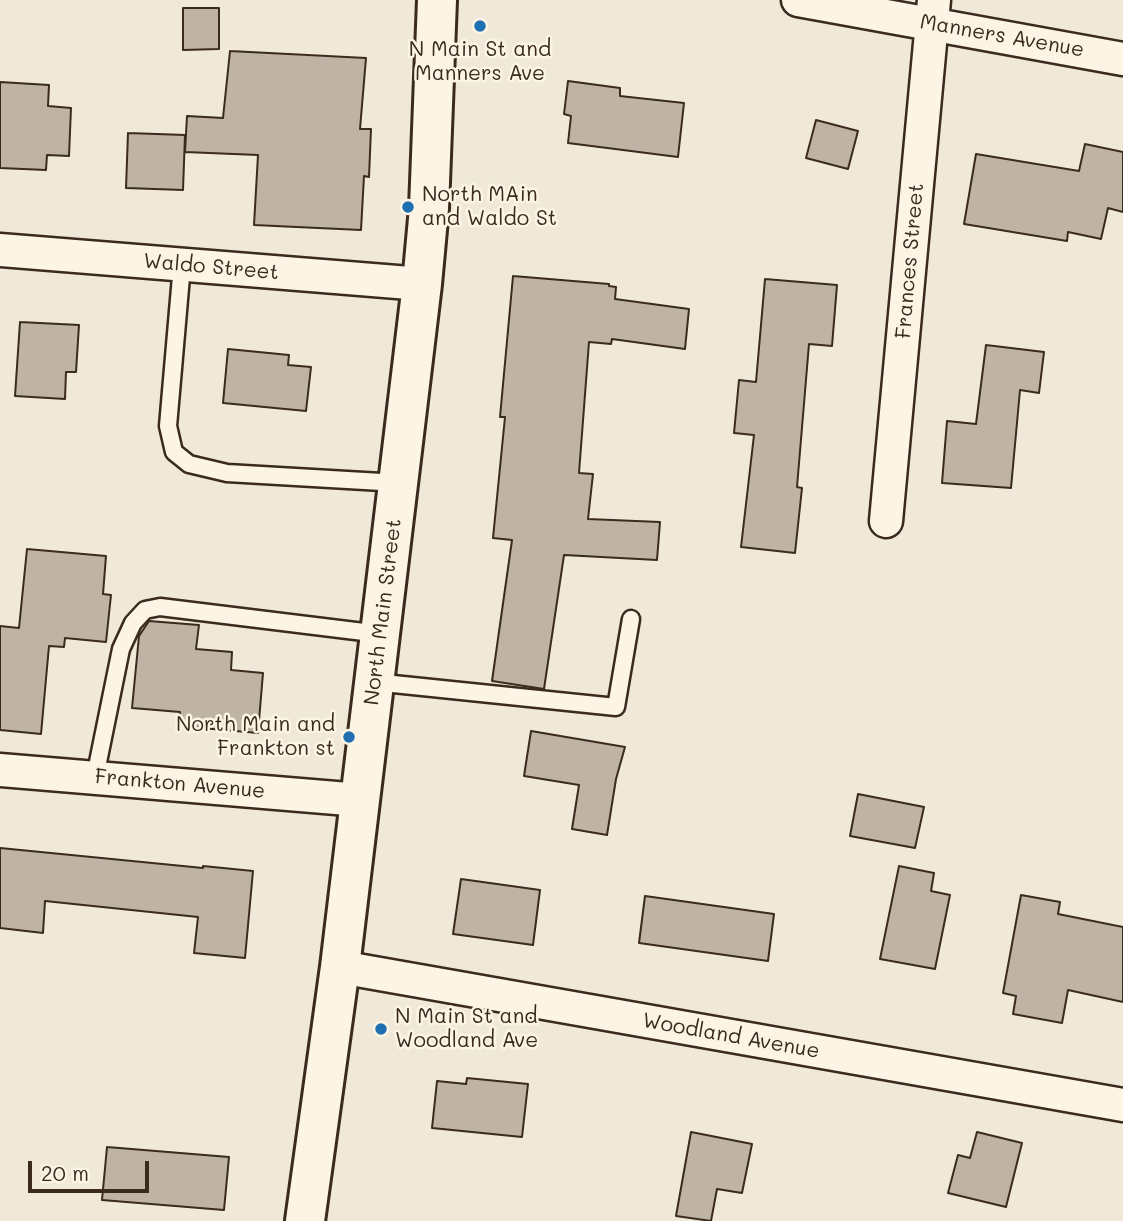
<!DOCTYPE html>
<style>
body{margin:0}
#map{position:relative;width:1123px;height:1221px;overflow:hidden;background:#f0e9d9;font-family:Mali,sans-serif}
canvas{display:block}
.scale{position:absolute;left:28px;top:1161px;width:121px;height:32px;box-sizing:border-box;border:4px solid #3b2a1e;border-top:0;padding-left:9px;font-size:21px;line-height:24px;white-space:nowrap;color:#3b2a1e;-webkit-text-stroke:5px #fcf5e5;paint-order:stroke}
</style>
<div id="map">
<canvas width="1123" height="1221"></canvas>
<div class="scale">20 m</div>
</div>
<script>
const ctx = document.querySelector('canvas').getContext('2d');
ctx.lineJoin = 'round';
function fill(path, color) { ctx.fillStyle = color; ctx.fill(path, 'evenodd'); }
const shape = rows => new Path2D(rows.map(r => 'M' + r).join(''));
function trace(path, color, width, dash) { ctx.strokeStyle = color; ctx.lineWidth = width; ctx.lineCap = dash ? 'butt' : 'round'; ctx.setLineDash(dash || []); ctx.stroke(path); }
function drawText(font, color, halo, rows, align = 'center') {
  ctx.font = font + ' Mali,sans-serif'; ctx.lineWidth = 5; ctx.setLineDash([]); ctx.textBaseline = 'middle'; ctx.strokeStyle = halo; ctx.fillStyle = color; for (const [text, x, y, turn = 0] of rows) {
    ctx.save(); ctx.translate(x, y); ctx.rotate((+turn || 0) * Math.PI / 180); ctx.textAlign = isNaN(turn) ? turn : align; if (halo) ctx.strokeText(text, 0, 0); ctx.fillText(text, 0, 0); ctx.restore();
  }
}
const building = shape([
 [183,8,219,8,219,49,183,50,183,8],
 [230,51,366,58,360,129,371,129,369,177,364,176,361,230,254,225,258,155,185,152,187,116,223,118,230,51],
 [568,81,620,88,620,96,684,103,678,157,568,143,571,116,564,114,568,81],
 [0,82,49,85,48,106,71,108,69,156,47,155,46,170,0,168,0,82],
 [816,120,858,131,848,169,806,158,816,120],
 [128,133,185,135,183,190,126,188,128,133],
 [1085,144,1123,152,1123,212,1108,208,1101,239,1068,232,1067,241,964,224,976,154,1079,171,1085,144],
 [513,276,609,284,609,286,616,287,615,299,689,309,685,349,612,339,611,344,589,342,579,473,593,474,588,519,660,522,657,560,564,555,544,689,492,681,512,540,493,538,505,417,500,417,513,276],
 [765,279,837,285,832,346,809,344,797,487,802,488,795,553,741,547,754,435,734,433,739,380,756,382,765,279],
 [20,322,79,325,76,372,66,372,65,399,15,396,20,322],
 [986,345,1044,352,1039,393,1020,390,1011,488,942,483,947,421,976,424,986,345],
 [228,349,289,355,288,365,311,367,306,411,223,403,228,349],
 [27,549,106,556,103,594,111,595,106,642,65,638,64,647,49,646,41,734,0,730,0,626,19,628,27,549],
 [149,621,199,625,196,649,232,652,231,670,263,673,258,733,179,726,180,712,132,708,139,636,149,621],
 [531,731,625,747,616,779,607,835,572,829,579,785,524,776,531,731],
 [858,794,924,807,915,848,850,836,858,794],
 [0,848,203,868,203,866,253,871,245,958,194,953,198,917,45,901,43,933,0,928,0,848],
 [899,866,934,873,931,891,950,895,935,969,880,959,899,866],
 [461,879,540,890,533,945,453,934,461,879],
 [1021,895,1060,902,1058,914,1123,927,1123,1002,1068,990,1062,1023,1013,1014,1016,996,1003,993,1021,895],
 [645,896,774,914,768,961,639,943,645,896],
 [467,1078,528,1084,522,1137,432,1128,437,1081,466,1084,467,1078],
 [691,1132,752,1144,742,1193,717,1189,711,1221,676,1216,691,1132],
 [977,1132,1022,1143,1006,1207,948,1193,958,1155,970,1158,977,1132],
 [107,1147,229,1157,224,1210,102,1200,107,1147]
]);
fill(building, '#beb3a4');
trace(building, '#3b2a1e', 2);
const lane = shape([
 [182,265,168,426,174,452,189,464,227,473,399,483],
 [374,682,616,707,631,619],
 [95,777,121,649,133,623,145,610,160,607,380,634]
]);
const street = shape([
 [798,0,1123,59],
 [0,250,422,284],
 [886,521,934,0],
 [0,770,360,800],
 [340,967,1123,1105]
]);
const secondary = shape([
 [305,1221,340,967,422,284,429,208,437,0]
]);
trace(lane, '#3b2a1e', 21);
trace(street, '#3b2a1e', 37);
trace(secondary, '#3b2a1e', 44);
trace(lane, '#fcf5e5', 16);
trace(street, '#fcf5e5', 32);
trace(secondary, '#fcf5e5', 38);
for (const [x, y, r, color] of [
 [480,26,7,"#1f6fb2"],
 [408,207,7,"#1f6fb2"],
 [349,737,7,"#1f6fb2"],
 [381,1029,7,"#1f6fb2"]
]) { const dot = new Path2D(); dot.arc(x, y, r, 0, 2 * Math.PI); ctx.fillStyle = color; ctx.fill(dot); trace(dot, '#fcf5e5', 2.5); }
drawText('21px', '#3b2a1e', '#fcf5e5', [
 ["Manners Avenue",1002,36,10],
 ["Frances Street",910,261,-85],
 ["Waldo Street",211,267,5],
 ["North Main Street",383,612,-83],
 ["Frankton Avenue",180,784,5],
 ["Woodland Avenue",731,1036,10]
]);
drawText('21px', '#3b2a1e', '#fcf5e5', [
 ["N Main St and",480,50,"center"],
 ["Manners Ave",480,74,"center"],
 ["North MAin",422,195],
 ["and Waldo St",422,219],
 ["North Main and",335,725,"right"],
 ["Frankton st",335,749,"right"],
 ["N Main St and",395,1017],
 ["Woodland Ave",395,1041]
], 'left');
</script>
